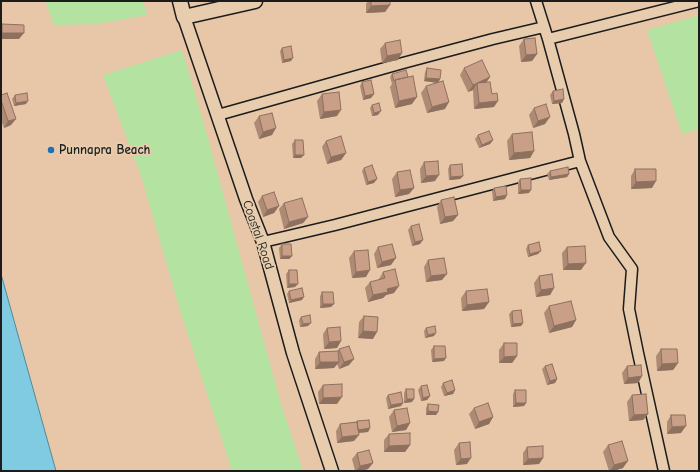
<!DOCTYPE html>
<style>
body{margin:0}
#map{position:relative;width:700px;height:472px;overflow:hidden;background:#e8c7a8;font-family:"Comic Neue",sans-serif}
canvas{display:block}
.frame{position:absolute;inset:0;border:2px solid #1c1c1c;pointer-events:none}
</style>
<div id="map">
<canvas width="700" height="472"></canvas>
<div class="frame"></div>
</div>
<script>
const ctx = document.querySelector('canvas').getContext('2d');
ctx.lineJoin = 'round';
function fill(path, color) { ctx.fillStyle = color; ctx.fill(path, 'evenodd'); }
const shape = rows => new Path2D(rows.map(r => 'M' + r).join(''));
function trace(path, color, width, dash) { ctx.strokeStyle = color; ctx.lineWidth = width; ctx.lineCap = dash ? 'butt' : 'round'; ctx.setLineDash(dash || []); ctx.stroke(path); }
function drawText(font, color, halo, rows, align = 'center') {
  ctx.font = font + ' "Comic Neue",sans-serif'; ctx.lineWidth = 3.5; ctx.setLineDash([]); ctx.textBaseline = 'middle'; ctx.strokeStyle = halo; ctx.fillStyle = color; for (const [text, x, y, turn = 0] of rows) {
    ctx.save(); ctx.translate(x, y); ctx.rotate((+turn || 0) * Math.PI / 180); ctx.textAlign = isNaN(turn) ? turn : align; if (halo) ctx.strokeText(text, 0, 0); ctx.fillText(text, 0, 0); ctx.restore();
  }
}
fill(shape([
 [45,1,143,1,147,15,97,24,54,25],
 [699,15,699,129,682,134,647,30],
 [182,50,205,128,281,404,303,471,232,471,179,307,142,179,103,75]
]), '#b3e2a1');
const water = shape([
 [1,274,56,471,1,471,1,274]
]);
fill(water, '#81cbe2');
trace(water, '#598593', 1);
const minor = shape([
 [536,1,548,39,574,134,580,161,609,237,632,269,629,309,638,353,664,471],
 [548,39,699,1],
 [218,115,403,63,493,39,544,27],
 [263,242,335,225,580,161]
]);
const tertiary = shape([
 [184,17,246,199,263,242,293,353,332,471]
]);
const secondary = shape([
 [180,1,184,17,255,1]
]);
trace(minor, '#1c1c1c', 13);
trace(tertiary, '#1c1c1c', 15);
trace(secondary, '#1c1c1c', 17);
trace(minor, '#e7cdae', 10);
trace(tertiary, '#e7cdae', 12);
trace(secondary, '#e7cdae', 14);
fill(shape([
 [368,1,390,1,390,5,385,12,366,13,366,4],
 [524,39,537,54,532,61,521,62,519,46],
 [385,43,398,60,382,63,380,49],
 [282,48,291,61,282,63,280,51],
 [427,68,440,79,438,83,424,81,425,72],
 [464,68,490,77,486,82,494,107,474,109,473,90,468,92,460,75],
 [392,74,412,104,395,108,390,87,392,84,390,77],
 [362,82,374,94,371,98,363,100,360,86],
 [426,86,445,109,427,113,421,93],
 [553,91,564,99,562,103,552,104,550,95],
 [322,94,337,116,320,119,317,101],
 [1,95,11,125,4,128,1,120],
 [15,95,26,104,14,106,12,99],
 [372,105,378,115,372,116,370,108],
 [534,108,545,124,533,128,529,115],
 [259,116,272,135,259,139,254,123],
 [512,134,534,151,530,158,509,160,507,141],
 [478,135,493,140,490,144,479,148,475,139],
 [295,140,301,158,293,158,292,144],
 [326,141,346,153,341,160,327,164,322,147],
 [424,162,435,181,421,183,420,169],
 [450,165,463,176,460,179,449,180,448,169],
 [364,168,374,183,366,185,362,171],
 [635,169,652,188,631,189,631,176],
 [550,171,569,174,567,177,549,180,547,174],
 [397,172,414,188,409,194,395,197,392,179],
 [520,179,529,193,518,194,518,182],
 [494,188,505,199,493,201,492,191],
 [262,196,279,206,274,213,263,217,258,202],
 [441,200,458,215,453,221,440,224,437,207],
 [284,203,308,217,303,223,284,229,279,209],
 [411,226,420,244,412,246,408,230],
 [282,244,292,256,289,259,280,259,279,248],
 [528,245,538,254,528,257,526,249],
 [378,247,391,265,377,268,374,254],
 [567,247,581,270,563,270,562,253],
 [354,251,366,277,352,278,349,258],
 [428,260,442,280,426,282,424,267],
 [289,270,295,287,287,288,286,274],
 [383,272,394,293,386,295,383,298,368,302,365,288,370,282,379,280,379,279],
 [539,276,554,288,550,295,536,297,534,283],
 [289,291,302,300,289,303,287,294],
 [466,291,489,302,484,309,462,311,461,298],
 [322,292,331,307,320,308,320,296],
 [549,306,576,320,572,327,549,333,544,313],
 [512,311,523,323,521,326,511,327,509,314],
 [364,316,373,339,358,338,359,322],
 [301,317,308,326,300,327,299,320],
 [327,328,341,341,337,348,324,349,323,334],
 [426,328,434,336,425,338,424,331],
 [504,343,517,356,512,363,499,363,499,350],
 [434,346,444,361,432,362,431,350],
 [339,349,354,359,349,365,339,369,337,364,334,368,315,369,315,359,319,352,338,351],
 [661,349,678,363,673,370,657,371,656,356],
 [545,366,557,379,555,383,547,385,542,369],
 [627,366,642,376,638,383,624,384,622,373],
 [443,383,455,390,453,394,444,396,441,387],
 [323,385,337,404,319,404,318,392],
 [421,386,430,396,427,400,421,401,418,390],
 [406,389,412,402,404,403,404,393],
 [515,390,526,403,524,406,513,407,513,394],
 [388,395,403,403,401,406,388,409,386,398],
 [632,395,648,414,643,420,629,421,627,402],
 [428,404,438,412,436,415,426,415,426,408],
 [474,408,493,417,489,424,475,429,469,414],
 [394,410,410,423,406,430,392,432,389,417],
 [671,415,681,433,667,434,667,422],
 [357,422,370,428,368,432,359,433,354,441,337,443,336,431,340,424],
 [389,434,410,445,405,452,384,452,384,440],
 [459,443,467,464,456,465,454,450],
 [608,445,623,468,613,471,609,471,603,452],
 [527,447,543,458,539,464,523,465,523,453],
 [357,453,373,463,368,469,361,471,355,471,352,459]
]), '#ad8a74');
fill(shape([
 [390,5,385,12,366,13,371,6],
 [2,33,24,33,19,39,1,39,1,34],
 [402,53,398,60,382,63,387,56],
 [537,54,532,61,521,62,526,55],
 [293,58,291,61,282,63,284,60],
 [490,77,486,83,477,83,473,90,468,92,473,85],
 [426,78,440,79,438,83,424,81],
 [374,94,371,98,363,100,365,96],
 [417,97,412,104,395,108,399,101],
 [564,99,562,103,552,104,554,101],
 [28,101,26,104,14,106,16,103],
 [498,101,494,107,474,109,479,103],
 [449,102,445,109,427,113,432,107],
 [341,110,337,116,320,119,324,112],
 [381,111,378,115,372,116,374,113],
 [550,117,545,124,533,128,538,121],
 [16,119,11,125,4,128,8,121],
 [276,128,272,135,259,139,263,132],
 [493,140,490,144,479,148,482,145],
 [534,151,530,158,509,160,514,153],
 [346,153,341,160,327,164,331,157],
 [295,155,304,155,301,158,293,158],
 [569,174,567,177,549,180,551,177],
 [439,175,435,181,421,183,426,176],
 [463,176,460,179,449,180,451,177],
 [377,179,374,183,366,185,368,182],
 [656,181,652,188,631,189,636,182],
 [414,188,409,194,395,197,400,190],
 [521,190,531,190,529,193,518,194],
 [507,195,505,199,493,201,496,197],
 [279,206,274,213,263,217,267,210],
 [458,215,453,221,440,224,445,217],
 [308,217,303,223,284,229,289,222],
 [423,240,420,244,412,246,415,242],
 [541,251,538,254,528,257,530,254],
 [282,256,292,256,289,259,280,259],
 [396,258,391,265,377,268,382,262],
 [586,263,581,270,563,270,568,264],
 [370,270,366,277,352,278,356,272],
 [447,274,442,280,426,282,431,276],
 [289,284,298,284,295,287,287,288],
 [399,286,394,293,386,295,383,298,368,302,373,295,387,289],
 [554,288,550,295,536,297,541,290],
 [304,297,302,300,289,303,291,300],
 [489,302,484,309,462,311,467,305],
 [323,304,334,304,331,307,320,308],
 [576,320,572,327,549,333,554,326],
 [311,323,308,326,300,327,303,324],
 [523,323,521,326,511,327,513,324],
 [363,331,377,332,373,339,358,338],
 [436,333,434,336,425,338,428,335],
 [341,341,337,348,324,349,329,342],
 [517,356,512,363,499,363,504,357],
 [446,358,444,361,432,362,434,359],
 [354,359,349,365,339,369,344,362],
 [320,362,339,362,334,368,315,369],
 [678,363,673,370,657,371,662,364],
 [642,376,638,383,624,384,628,378],
 [557,379,555,383,547,385,550,381],
 [455,390,453,394,444,396,447,393],
 [430,396,427,400,421,401,423,398],
 [342,397,337,404,319,404,323,398],
 [407,399,414,399,412,402,404,403],
 [403,403,401,406,388,409,391,405],
 [516,403,526,403,524,406,513,407],
 [428,411,438,412,436,415,426,415],
 [648,414,643,420,629,421,634,415],
 [493,417,489,424,475,429,479,422],
 [410,423,406,430,392,432,397,426],
 [686,426,681,433,667,434,672,427],
 [370,428,368,432,356,433,358,430],
 [359,435,354,441,337,443,342,437],
 [410,445,405,452,384,452,389,446],
 [471,458,467,464,456,465,461,459],
 [543,458,539,464,523,465,528,459],
 [628,461,623,468,613,471,610,471,614,465],
 [373,463,368,469,361,471,356,471,360,466]
]), '#8d705e');
const building = shape([
 [371,1,390,1,390,5,371,6,371,1],
 [2,24,24,25,24,33,2,33,2,24],
 [535,38,537,54,526,55,524,39,535,38],
 [400,40,402,53,387,56,385,43,400,40],
 [291,46,293,58,284,60,282,48,291,46],
 [482,60,490,77,473,85,464,68,482,60],
 [427,68,441,70,440,79,426,78,427,68],
 [406,70,408,77,395,80,394,81,392,74,406,70],
 [413,76,417,97,399,101,395,80,413,76],
 [371,80,374,94,365,96,362,82,371,80],
 [443,81,449,102,432,107,426,86,443,81],
 [490,82,492,94,497,93,498,101,479,103,477,83,490,82],
 [563,89,564,99,554,101,553,91,563,89],
 [339,92,341,110,324,112,322,94,339,92],
 [7,93,16,119,8,121,1,100,1,95,7,93],
 [27,93,28,101,16,103,15,95,27,93],
 [379,103,381,111,374,113,372,105,379,103],
 [546,104,550,117,538,121,534,108,546,104],
 [272,113,276,128,263,132,259,116,272,113],
 [489,131,493,140,482,145,478,135,489,131],
 [532,132,534,151,514,153,512,134,532,132],
 [341,136,346,153,331,157,326,141,341,136],
 [295,140,303,140,304,155,295,155,295,140],
 [438,161,439,175,426,176,424,162,438,161],
 [462,164,463,176,451,177,450,165,462,164],
 [372,165,377,179,368,182,364,168,372,165],
 [568,167,569,174,551,177,550,171,568,167],
 [635,169,656,169,656,181,636,182,635,169],
 [410,170,414,188,400,190,397,172,410,170],
 [531,178,531,190,521,190,520,179,531,178],
 [506,186,507,195,496,197,494,188,506,186],
 [274,192,279,206,267,210,262,196,274,192],
 [454,197,458,215,445,217,441,200,454,197],
 [302,198,308,217,289,222,284,203,302,198],
 [419,224,423,240,415,242,411,226,419,224],
 [539,242,541,251,530,254,528,245,539,242],
 [282,244,291,244,292,256,282,256,282,244],
 [392,244,396,258,382,262,378,247,392,244],
 [585,246,586,263,568,264,567,247,585,246],
 [368,250,370,270,356,272,354,251,368,250],
 [444,258,447,274,431,276,428,260,444,258],
 [395,269,399,286,387,289,388,292,373,295,370,282,385,278,383,272,395,269],
 [289,270,297,270,298,284,289,284,289,270],
 [552,274,554,288,541,290,539,276,552,274],
 [302,288,304,297,291,300,289,291,302,288],
 [487,289,489,302,467,305,466,291,487,289],
 [322,292,333,292,334,304,323,304,322,292],
 [571,301,576,320,554,326,549,306,571,301],
 [521,310,523,323,513,324,512,311,521,310],
 [310,315,311,323,303,324,301,317,310,315],
 [364,316,378,317,377,332,363,331,364,316],
 [435,326,436,333,428,335,426,328,435,326],
 [340,327,341,341,329,342,327,328,340,327],
 [504,343,517,343,517,356,504,357,504,343],
 [349,346,354,359,344,362,339,349,349,346],
 [434,346,445,346,446,358,434,359,434,346],
 [661,349,677,349,678,363,662,364,661,349],
 [338,351,339,362,320,362,319,352,338,351],
 [552,364,557,379,550,381,545,366,552,364],
 [641,365,642,376,628,378,627,366,641,365],
 [452,380,455,390,447,393,443,383,452,380],
 [342,384,342,397,323,398,323,385,342,384],
 [427,385,430,396,423,398,421,386,427,385],
 [406,389,414,389,414,399,407,399,406,389],
 [515,390,526,390,526,403,516,403,515,390],
 [401,392,403,403,391,405,388,395,401,392],
 [646,394,648,414,634,415,632,395,646,394],
 [488,403,493,417,479,422,474,408,488,403],
 [428,404,439,405,438,412,428,411,428,404],
 [407,408,410,423,397,426,394,410,407,408],
 [671,415,685,415,686,426,672,427,671,415],
 [369,420,370,428,358,430,357,421,369,420],
 [357,422,359,435,342,437,340,424,357,422],
 [410,433,410,445,389,446,389,434,410,433],
 [622,441,628,461,614,465,608,445,622,441],
 [470,442,471,458,461,459,459,443,470,442],
 [543,446,543,458,528,459,527,447,543,446],
 [369,450,373,463,360,466,357,453,369,450]
]);
fill(building, '#c9a087');
trace(building, '#8d705e', 1);
for (const [x, y, r, color] of [
 [51,150,4,"#1f6fb2"]
]) { const dot = new Path2D(); dot.arc(x, y, r, 0, 2 * Math.PI); ctx.fillStyle = color; ctx.fill(dot); trace(dot, '#e7cdae', 1.5); }
drawText('bold 13px', '#1c1c1c', '#e7cdae', [
 ["Punnapra Beach",59,150]
], 'left');
drawText('13px', '#1c1c1c', '#e7cdae', [
 ["Coastal Road",258,235,71]
]);
</script>
